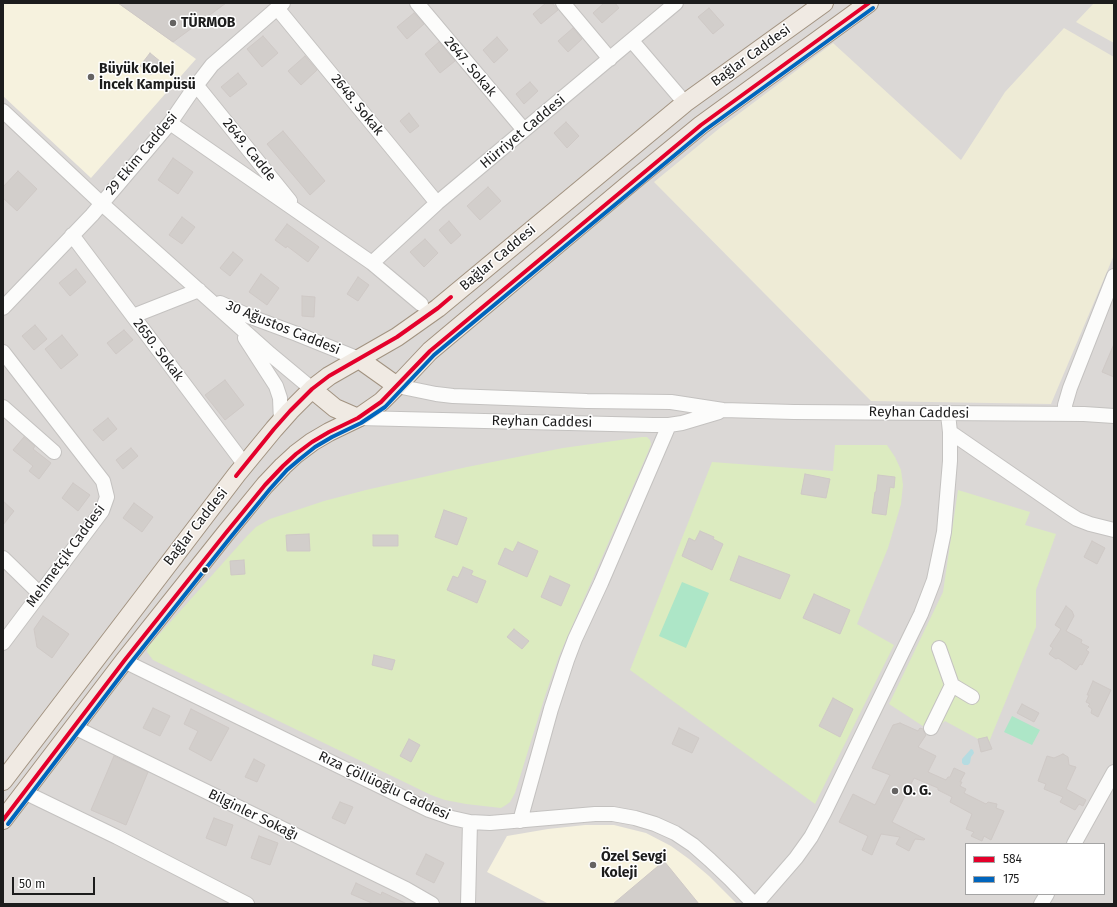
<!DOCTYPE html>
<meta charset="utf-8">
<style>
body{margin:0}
#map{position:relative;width:1117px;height:907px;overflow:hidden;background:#ece8e4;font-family:"Fira Sans",sans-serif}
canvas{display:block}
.frame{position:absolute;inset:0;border:4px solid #1c1c1c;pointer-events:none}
.legend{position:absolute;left:965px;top:843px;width:140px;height:52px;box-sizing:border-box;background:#fff;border:1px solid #a4a4a4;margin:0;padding:5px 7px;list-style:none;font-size:12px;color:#1c1c1c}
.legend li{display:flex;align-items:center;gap:8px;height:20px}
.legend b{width:20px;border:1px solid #a4a4a4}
.scale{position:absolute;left:12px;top:877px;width:83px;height:18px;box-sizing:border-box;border:2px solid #1c1c1c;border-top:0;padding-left:5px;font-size:12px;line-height:14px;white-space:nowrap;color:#1c1c1c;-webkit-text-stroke:3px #fff;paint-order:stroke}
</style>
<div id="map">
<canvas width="1117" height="907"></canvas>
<div class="frame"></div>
<ul class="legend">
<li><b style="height:5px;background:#e4002b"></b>584</li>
<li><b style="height:5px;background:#0065bd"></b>175</li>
</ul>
<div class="scale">50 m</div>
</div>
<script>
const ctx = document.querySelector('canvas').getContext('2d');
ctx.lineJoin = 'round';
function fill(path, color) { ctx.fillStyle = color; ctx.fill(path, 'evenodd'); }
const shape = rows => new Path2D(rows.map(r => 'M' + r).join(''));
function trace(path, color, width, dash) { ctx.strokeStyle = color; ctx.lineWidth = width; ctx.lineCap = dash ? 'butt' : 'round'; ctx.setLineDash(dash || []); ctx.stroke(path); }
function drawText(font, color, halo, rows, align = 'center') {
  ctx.font = font + ' "Fira Sans",sans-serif'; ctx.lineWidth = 3; ctx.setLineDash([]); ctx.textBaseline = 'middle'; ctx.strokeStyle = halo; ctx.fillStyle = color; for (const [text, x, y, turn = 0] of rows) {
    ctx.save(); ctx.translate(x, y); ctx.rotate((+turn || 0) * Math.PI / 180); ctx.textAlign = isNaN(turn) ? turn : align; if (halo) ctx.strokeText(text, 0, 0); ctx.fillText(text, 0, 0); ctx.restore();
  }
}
fill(shape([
 [3,3,1114,3,1114,904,3,904],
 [966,844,1104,844,1104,894,966,894]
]), '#dbd8d6');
fill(shape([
 [3,3,118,3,196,59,91,178,3,96],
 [585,825,614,825,646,833,671,846,689,859,709,876,737,904,549,904,487,872,507,836,548,829]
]), '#f6f2de');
fill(shape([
 [1094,3,1114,3,1114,43,1076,22],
 [1064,28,1114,57,1114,255,1051,404,871,401,654,182,721,127,833,43,961,160,1005,92]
]), '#eeebd6');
fill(shape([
 [642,437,647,437,650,440,651,444,648,452,559,656,545,696,515,793,510,802,506,805,501,808,466,804,445,800,431,795,184,675,153,660,147,652,148,647,247,536,256,527,270,519,324,501,366,490,467,467,563,448],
 [835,445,887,445,895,457,901,470,903,485,901,504,896,521,888,548,857,624,894,645,815,804,630,670,712,462,833,471],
 [958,490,1030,512,1025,525,1056,534,1036,590,1036,627,989,742,987,737,978,739,945,721,932,732,889,704,943,592]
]), '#dcebc0');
fill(shape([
 [682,582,709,593,686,648,659,636],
 [1012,716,1040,730,1032,745,1004,732]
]), '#ade6c7');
fill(shape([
 [971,749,973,750,974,753,971,757,970,763,968,765,964,765,962,763,962,759]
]), '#b5dce1');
const building = shape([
 [118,3,226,3,173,42,118,3],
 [546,3,552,3,558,10,541,24,533,14,546,3],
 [604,3,615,3,619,8,602,23,593,13,604,3],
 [709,8,724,25,713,34,698,17,709,8],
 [414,13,424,24,407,39,397,27,414,13],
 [573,28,582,39,568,52,558,41,573,28],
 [263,36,278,53,262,67,247,49,263,36],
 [497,37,508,50,494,63,483,50,497,37],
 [439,42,455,61,440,73,425,54,439,42],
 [150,53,161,62,151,75,140,66,150,53],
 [305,56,317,70,301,85,288,71,305,56],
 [238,73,247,84,230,97,221,87,238,73],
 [530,82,538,91,524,104,516,94,530,82],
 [409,113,419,126,410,133,400,121,409,113],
 [566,122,579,136,567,148,554,133,566,122],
 [283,131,325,181,310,195,267,144,283,131],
 [173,158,193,172,178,194,158,180,173,158],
 [18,171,37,189,17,211,3,198,3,187,18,171],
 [488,187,501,201,480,220,467,206,488,187],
 [182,217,195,227,182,244,169,235,182,217],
 [449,221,461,235,451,244,439,230,449,221],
 [287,224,319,247,308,262,287,246,286,248,275,240,287,224],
 [425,239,438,253,424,267,410,252,425,239],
 [233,252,243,260,230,276,220,268,233,252],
 [76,269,86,282,70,296,59,283,76,269],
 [261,274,279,288,267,305,249,292,261,274],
 [358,277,369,285,358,301,347,294,358,277],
 [302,296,315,297,314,317,302,316,302,296],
 [35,325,47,339,34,350,22,336,35,325],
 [124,330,133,340,116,354,107,343,124,330],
 [62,335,78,355,61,369,45,349,62,335],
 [1114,344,1114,377,1102,372,1114,344],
 [225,380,244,405,225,420,205,395,225,380],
 [108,418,117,429,103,441,93,430,108,418],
 [24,437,35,446,33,449,51,463,39,479,29,471,33,466,13,450,24,437],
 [131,448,138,456,123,469,116,460,131,448],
 [805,474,830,479,826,498,801,494,805,474],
 [878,475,895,477,894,488,890,487,886,515,872,513,875,492,876,492,878,475],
 [73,483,90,495,78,511,62,498,73,483],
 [3,501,14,511,3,525,3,501],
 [134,503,153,517,142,532,123,518,134,503],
 [444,510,467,518,457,545,435,537,444,510],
 [700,531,714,537,713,539,723,544,712,570,682,556,689,538,695,541,700,531],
 [309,534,310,551,287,551,286,535,309,534],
 [373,535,398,535,398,546,373,546,373,535],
 [1092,541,1105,548,1097,564,1084,557,1092,541],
 [518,542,538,551,527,577,498,564,505,548,513,552,518,542],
 [739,556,790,575,780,599,730,580,739,556],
 [244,560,245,574,231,575,230,561,244,560],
 [463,567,473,571,471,575,486,581,477,603,447,590,453,576,458,578,463,567],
 [550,576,570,585,561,606,541,597,550,576],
 [814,594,850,610,840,634,803,618,814,594],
 [1066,606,1072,611,1074,616,1066,631,1082,640,1081,643,1089,647,1086,650,1089,652,1082,665,1080,664,1076,670,1058,658,1056,659,1049,654,1053,648,1050,646,1061,629,1055,625,1066,606],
 [43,616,69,634,52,658,37,647,34,629,43,616],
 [514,629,529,641,522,649,507,637,514,629],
 [374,655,395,660,392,670,372,665,374,655],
 [1093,681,1111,690,1098,717,1091,713,1092,709,1088,706,1090,704,1086,702,1089,695,1087,695,1093,681],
 [833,698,853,709,840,737,819,726,833,698],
 [1022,704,1039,713,1034,722,1017,713,1022,704],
 [153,708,170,716,160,736,143,728,153,708],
 [191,709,229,728,211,761,189,749,198,731,184,724,191,709],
 [900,723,918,731,920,728,923,729,924,732,926,735,918,747,936,756,928,772,946,780,948,777,950,777,954,768,965,773,960,782,962,782,960,786,966,789,964,793,986,804,988,802,997,804,996,808,1004,811,991,840,984,836,982,841,971,836,974,832,966,829,972,814,950,802,952,797,938,790,938,788,914,778,892,822,925,839,924,840,915,839,909,851,896,844,900,837,881,834,872,855,862,850,868,836,839,822,853,794,875,805,890,775,872,768,893,725,900,723],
 [679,728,699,738,692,753,672,744,679,728],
 [987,737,992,749,981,752,978,739,987,737],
 [409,739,420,745,411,762,400,756,409,739],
 [1063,754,1068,757,1069,765,1076,767,1066,789,1086,800,1083,806,1079,804,1075,810,1060,802,1063,797,1044,789,1046,784,1038,781,1047,756,1054,758,1063,754],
 [114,756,148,772,126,825,91,810,114,756],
 [254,759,265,765,257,782,245,777,254,759],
 [340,802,353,807,345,824,332,818,340,802],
 [214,818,233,825,226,846,206,838,214,818],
 [259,836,278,843,270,865,251,858,259,836],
 [426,854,444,863,434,883,416,874,426,854],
 [664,861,699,904,613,904,664,861],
 [356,883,381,895,382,892,407,904,374,904,351,894,356,883]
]);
fill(building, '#d2cecb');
trace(building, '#cfc9c6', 1);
const minor = shape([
 [417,3,524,130],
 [563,3,610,59],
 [277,8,437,203],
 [632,41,685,103],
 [197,86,290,201],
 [3,111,101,203,270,354,312,389],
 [170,123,372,263,421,304],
 [72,235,245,465],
 [372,263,437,203,676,3],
 [220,303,251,317,297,334,359,359],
 [3,308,92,215,170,123,192,91,212,65,283,3],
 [133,316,199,290],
 [245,338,276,386,280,398,281,422],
 [3,352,103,481,107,497,102,511,3,643],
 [397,386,436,394,453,396,587,401,671,402,723,410,794,412,1084,414,1114,416],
 [3,407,54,452],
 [1065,414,1065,405,1070,388,1114,276],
 [358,418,653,425,669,425,682,423,719,412],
 [950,432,1066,512,1077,519,1090,524,1114,530],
 [3,558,40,594],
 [124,661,429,810,452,818,470,822,490,823,595,814,613,814,635,818,655,824,675,833,693,845,710,860,730,879,754,904],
 [952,685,972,697],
 [74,727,406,889,432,904],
 [931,728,952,685,939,648],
 [24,792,117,837,247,904],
 [520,821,551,709,567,660,575,639,601,583,669,425],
 [1074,844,1114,772],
 [468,904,470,822],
 [756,904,796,858,811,837,824,813,921,614,934,580,944,532,950,461,950,432,948,414],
 [1041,904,1047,894]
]);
const major = shape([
 [359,359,397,386],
 [312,389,335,408,358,418],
 [3,781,237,474,274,429,290,411,312,389,329,376,397,337,438,308,685,103,824,3],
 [3,820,124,661,225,534,265,485,283,466,296,454,312,442,329,432,358,418,381,402,397,386,430,351,634,180,701,125,869,3]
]);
trace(minor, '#c4c2c0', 16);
trace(major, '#a29381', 20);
trace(minor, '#fcfcfb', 14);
trace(major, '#f0eae3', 18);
trace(shape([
 [236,476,274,429,290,411,312,389,329,376,397,337,438,308,451,297],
 [3,820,124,661,225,534,265,485,283,466,296,454,312,442,329,432,358,418,381,402,430,351,701,125,869,3]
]), '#e4002b', 4);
trace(shape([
 [8,824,129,665,230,538,270,489,287,470,300,459,315,447,332,437,361,423,385,407,434,355,705,130,873,8]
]), '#0065bd', 4);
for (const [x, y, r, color] of [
 [173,23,4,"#656362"],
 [91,77,4,"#656362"],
 [205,570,3.5,"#1c1c1c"],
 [895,791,4,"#656362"],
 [593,865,4,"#656362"]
]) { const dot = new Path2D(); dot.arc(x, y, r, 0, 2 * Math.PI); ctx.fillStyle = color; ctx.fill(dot); trace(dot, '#fff', 1.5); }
drawText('bold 14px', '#1c1c1c', '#fff', [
 ["TÜRMOB",181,23],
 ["Büyük Kolej",99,69],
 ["İncek Kampüsü",99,85],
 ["O. G.",903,791],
 ["Özel Sevgi",601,857],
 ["Koleji",601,873]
], 'left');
drawText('14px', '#1c1c1c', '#fff', [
 ["Bağlar Caddesi",751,56,-36],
 ["2647. Sokak",470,67,50],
 ["2648. Sokak",357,105,51],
 ["Hürriyet Caddesi",523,132,-40],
 ["2649. Cadde",249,150,51],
 ["29 Ekim Caddesi",142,154,-50],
 ["Bağlar Caddesi",498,258,-40],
 ["30 Ağustos Caddesi",283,328,22],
 ["2650. Sokak",158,350,53],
 ["Reyhan Caddesi",919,413,1],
 ["Reyhan Caddesi",542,422,1],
 ["Bağlar Caddesi",196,527,-52],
 ["Mehmetçik Caddesi",66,556,-54],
 ["Rıza Çöllüoğlu Caddesi",384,786,25],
 ["Bilginler Sokağı",253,815,26]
]);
</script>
